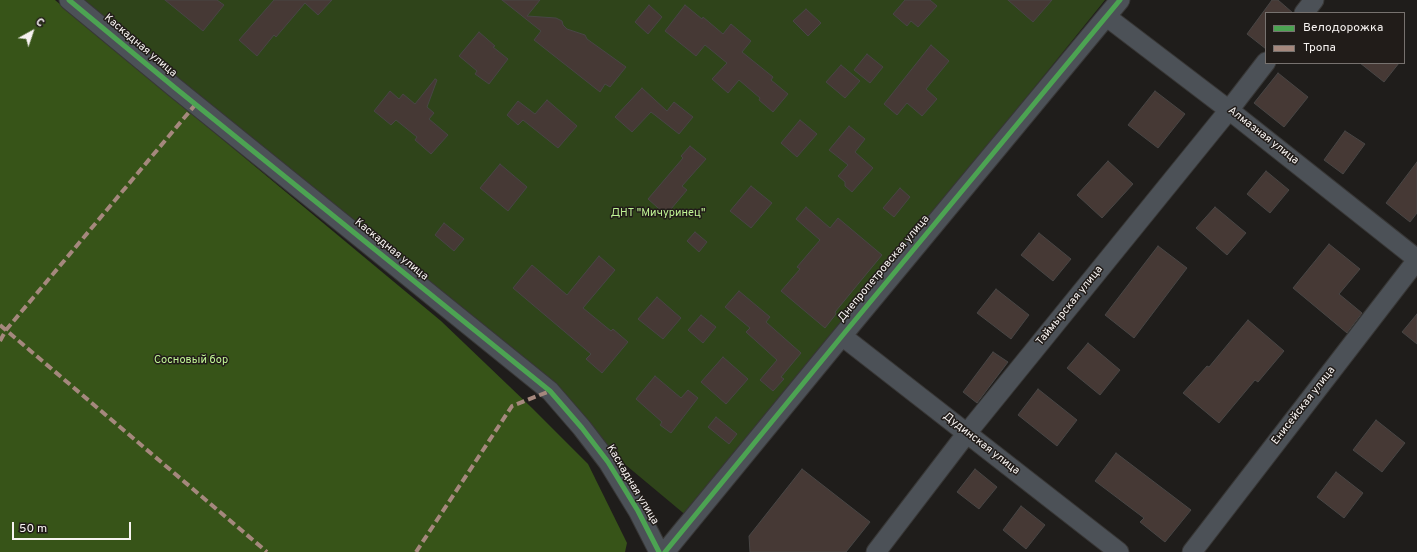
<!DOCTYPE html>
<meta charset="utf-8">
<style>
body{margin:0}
#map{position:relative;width:1417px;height:552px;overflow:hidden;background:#1f1d1b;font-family:Overpass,sans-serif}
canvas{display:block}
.legend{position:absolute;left:1265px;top:12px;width:140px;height:52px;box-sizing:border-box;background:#211c19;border:1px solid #77726f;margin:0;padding:5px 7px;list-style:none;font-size:12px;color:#f7f3f1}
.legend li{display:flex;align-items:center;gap:8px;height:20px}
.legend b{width:20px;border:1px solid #77726f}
.north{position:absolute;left:12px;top:12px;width:40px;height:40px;-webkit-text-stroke:3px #211c19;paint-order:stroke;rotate:40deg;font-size:11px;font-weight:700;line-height:16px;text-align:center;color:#f7f3f1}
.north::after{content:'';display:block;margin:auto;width:14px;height:18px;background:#f7f3f1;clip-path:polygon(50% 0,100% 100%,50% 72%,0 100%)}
.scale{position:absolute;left:12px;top:522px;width:119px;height:18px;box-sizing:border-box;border:2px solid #f7f3f1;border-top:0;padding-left:5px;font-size:12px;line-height:14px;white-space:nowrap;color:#f7f3f1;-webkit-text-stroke:3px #211c19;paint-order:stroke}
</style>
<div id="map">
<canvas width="1417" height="552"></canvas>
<ul class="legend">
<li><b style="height:5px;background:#4ca352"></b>Велодорожка</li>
<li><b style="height:5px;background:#a5887d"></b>Тропа</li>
</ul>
<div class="north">С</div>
<div class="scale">50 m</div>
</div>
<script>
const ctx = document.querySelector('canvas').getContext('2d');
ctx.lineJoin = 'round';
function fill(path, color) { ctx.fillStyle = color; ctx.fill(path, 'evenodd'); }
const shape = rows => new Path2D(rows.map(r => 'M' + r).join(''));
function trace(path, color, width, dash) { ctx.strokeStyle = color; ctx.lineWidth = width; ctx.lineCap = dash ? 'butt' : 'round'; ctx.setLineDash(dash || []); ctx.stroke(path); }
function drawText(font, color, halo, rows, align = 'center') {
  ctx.font = font + ' Overpass,sans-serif'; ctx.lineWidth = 3; ctx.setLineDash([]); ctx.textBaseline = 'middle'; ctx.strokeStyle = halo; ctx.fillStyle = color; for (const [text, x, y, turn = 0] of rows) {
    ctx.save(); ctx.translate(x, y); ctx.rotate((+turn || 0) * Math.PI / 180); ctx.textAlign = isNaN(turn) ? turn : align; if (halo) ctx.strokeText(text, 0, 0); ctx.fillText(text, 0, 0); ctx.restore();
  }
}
fill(shape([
 [69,0,1105,0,688,517]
]), '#2f441a');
fill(shape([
 [0,0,55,0,441,321,532,408,588,464,627,543,625,552,0,552]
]), '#375418');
const building = shape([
 [165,0,217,0,224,5,203,31,165,0],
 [274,0,332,0,318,15,305,3,276,37,274,35,257,56,239,40,274,0],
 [502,0,540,0,527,16,556,18,562,21,563,25,567,29,585,35,587,39,626,67,610,87,605,84,600,92,534,40,541,31,502,0],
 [905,0,930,0,937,6,918,27,911,21,907,26,893,14,905,0],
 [1008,0,1052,0,1033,22,1008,0],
 [1272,0,1278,0,1293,13,1266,13,1266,49,1247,34,1272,0],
 [649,5,662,17,648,34,635,22,649,5],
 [685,5,702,19,703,17,723,34,731,24,751,41,742,52,773,77,771,80,788,94,773,112,759,100,760,98,739,80,728,93,712,79,727,63,705,45,696,56,665,31,685,5],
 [806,9,821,23,808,36,793,21,806,9],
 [479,32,495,46,493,47,508,59,489,84,475,74,477,71,459,56,479,32],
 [931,45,949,61,926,89,937,99,922,116,907,103,897,115,884,104,931,45],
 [867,54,883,67,870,83,854,70,867,54],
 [1360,63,1399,63,1384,82,1360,63],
 [841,65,860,81,845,98,826,82,841,65],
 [1278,73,1308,97,1284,127,1254,103,1278,73],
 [435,79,437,80,427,107,434,113,429,119,448,135,431,154,415,140,417,137,396,120,391,125,374,111,390,91,399,99,403,94,415,104,435,79],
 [642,88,667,111,674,102,693,117,679,134,651,112,632,132,615,117,642,88],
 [1155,91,1185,114,1158,148,1128,125,1155,91],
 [547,100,577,126,558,148,523,120,518,125,507,115,518,101,535,114,547,100],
 [800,120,817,134,797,157,781,143,800,120],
 [849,126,865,139,855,152,873,168,852,192,845,186,845,182,838,176,848,165,829,150,849,126],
 [1345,131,1365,144,1343,174,1324,160,1345,131],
 [690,146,706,159,682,186,687,190,666,215,648,199,683,158,681,156,690,146],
 [1108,161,1133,184,1102,218,1077,195,1108,161],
 [1417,162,1417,213,1410,222,1386,203,1417,162],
 [500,164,527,187,508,211,480,188,500,164],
 [1266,171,1289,190,1270,213,1247,194,1266,171],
 [751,186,772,203,751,228,730,211,751,186],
 [900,188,910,197,894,217,883,208,900,188],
 [806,207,830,228,838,218,882,255,835,312,836,314,825,328,781,291,800,269,797,267,820,240,796,219,806,207],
 [1215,207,1246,233,1227,255,1196,228,1215,207],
 [444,223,464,239,454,251,435,235,444,223],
 [695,232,707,242,699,252,687,241,695,232],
 [1039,233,1071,259,1053,281,1021,255,1039,233],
 [1329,244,1360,269,1339,294,1362,313,1347,333,1293,288,1329,244],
 [1158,246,1187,268,1134,338,1105,315,1158,246],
 [599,256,615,270,583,308,611,331,613,329,628,342,602,373,586,359,591,354,513,288,532,265,567,295,599,256],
 [996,289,1029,315,1011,339,977,313,996,289],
 [739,291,770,317,766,322,801,353,781,377,784,379,773,391,760,380,777,360,746,332,750,328,725,307,739,291],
 [657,297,681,318,663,339,638,319,657,297],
 [1417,314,1417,344,1402,332,1417,314],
 [701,315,716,327,703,343,688,330,701,315],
 [1248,320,1284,351,1258,382,1255,380,1219,423,1183,393,1207,366,1209,367,1248,320],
 [1088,343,1120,370,1100,395,1067,368,1088,343],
 [993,352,1008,362,977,403,963,392,993,352],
 [723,357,748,379,726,404,701,382,723,357],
 [655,376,681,398,688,390,698,398,671,433,660,425,662,422,636,399,655,376],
 [1038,389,1077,420,1057,446,1018,415,1038,389],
 [716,417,737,434,729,444,708,427,716,417],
 [1376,420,1405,443,1382,472,1353,450,1376,420],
 [1116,453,1191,510,1165,542,1140,522,1144,518,1095,481,1116,453],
 [802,469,870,522,846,552,750,552,749,536,802,469],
 [975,469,997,487,979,509,957,492,975,469],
 [1336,472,1363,493,1344,518,1317,497,1336,472],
 [1021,506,1045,525,1026,549,1003,530,1021,506]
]);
fill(building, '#463935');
trace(building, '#484645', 1);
const minor = shape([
 [69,0,174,87,550,391,582,428,608,462,638,511,659,552],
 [1304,13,1314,0],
 [1107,17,1229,110,1417,259],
 [842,336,1119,552],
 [665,552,842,336,1120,0],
 [876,552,967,433,1229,110,1266,62],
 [1192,552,1417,260]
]);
trace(minor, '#383736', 21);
trace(minor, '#4c5157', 19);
trace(shape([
 [0,325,267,552],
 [0,341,6,330,195,105],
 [416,552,512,406,550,391]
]), '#a5887d', 4, [8, 4]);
trace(shape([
 [69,0,174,87,550,391,582,428,608,462,638,511,659,552],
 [665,552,842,336,1120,0]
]), '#4ca352', 5);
drawText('11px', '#f7f3f1', '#211c19', [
 ["Каскадная улица",140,46,40],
 ["Алмазная улица",1263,136,38],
 ["Каскадная улица",391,250,39],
 ["Днепропетровская улица",884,269,-50],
 ["Таймырская улица",1070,306,-51],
 ["Енисейская улица",1304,406,-52],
 ["Дудинская улица",981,444,38],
 ["Каскадная улица",632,485,59]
]);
drawText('11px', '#c0f495', '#211c19', [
 ["ДНТ \"Мичуринец\"",658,214],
 ["Сосновый бор",191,361]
]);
</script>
